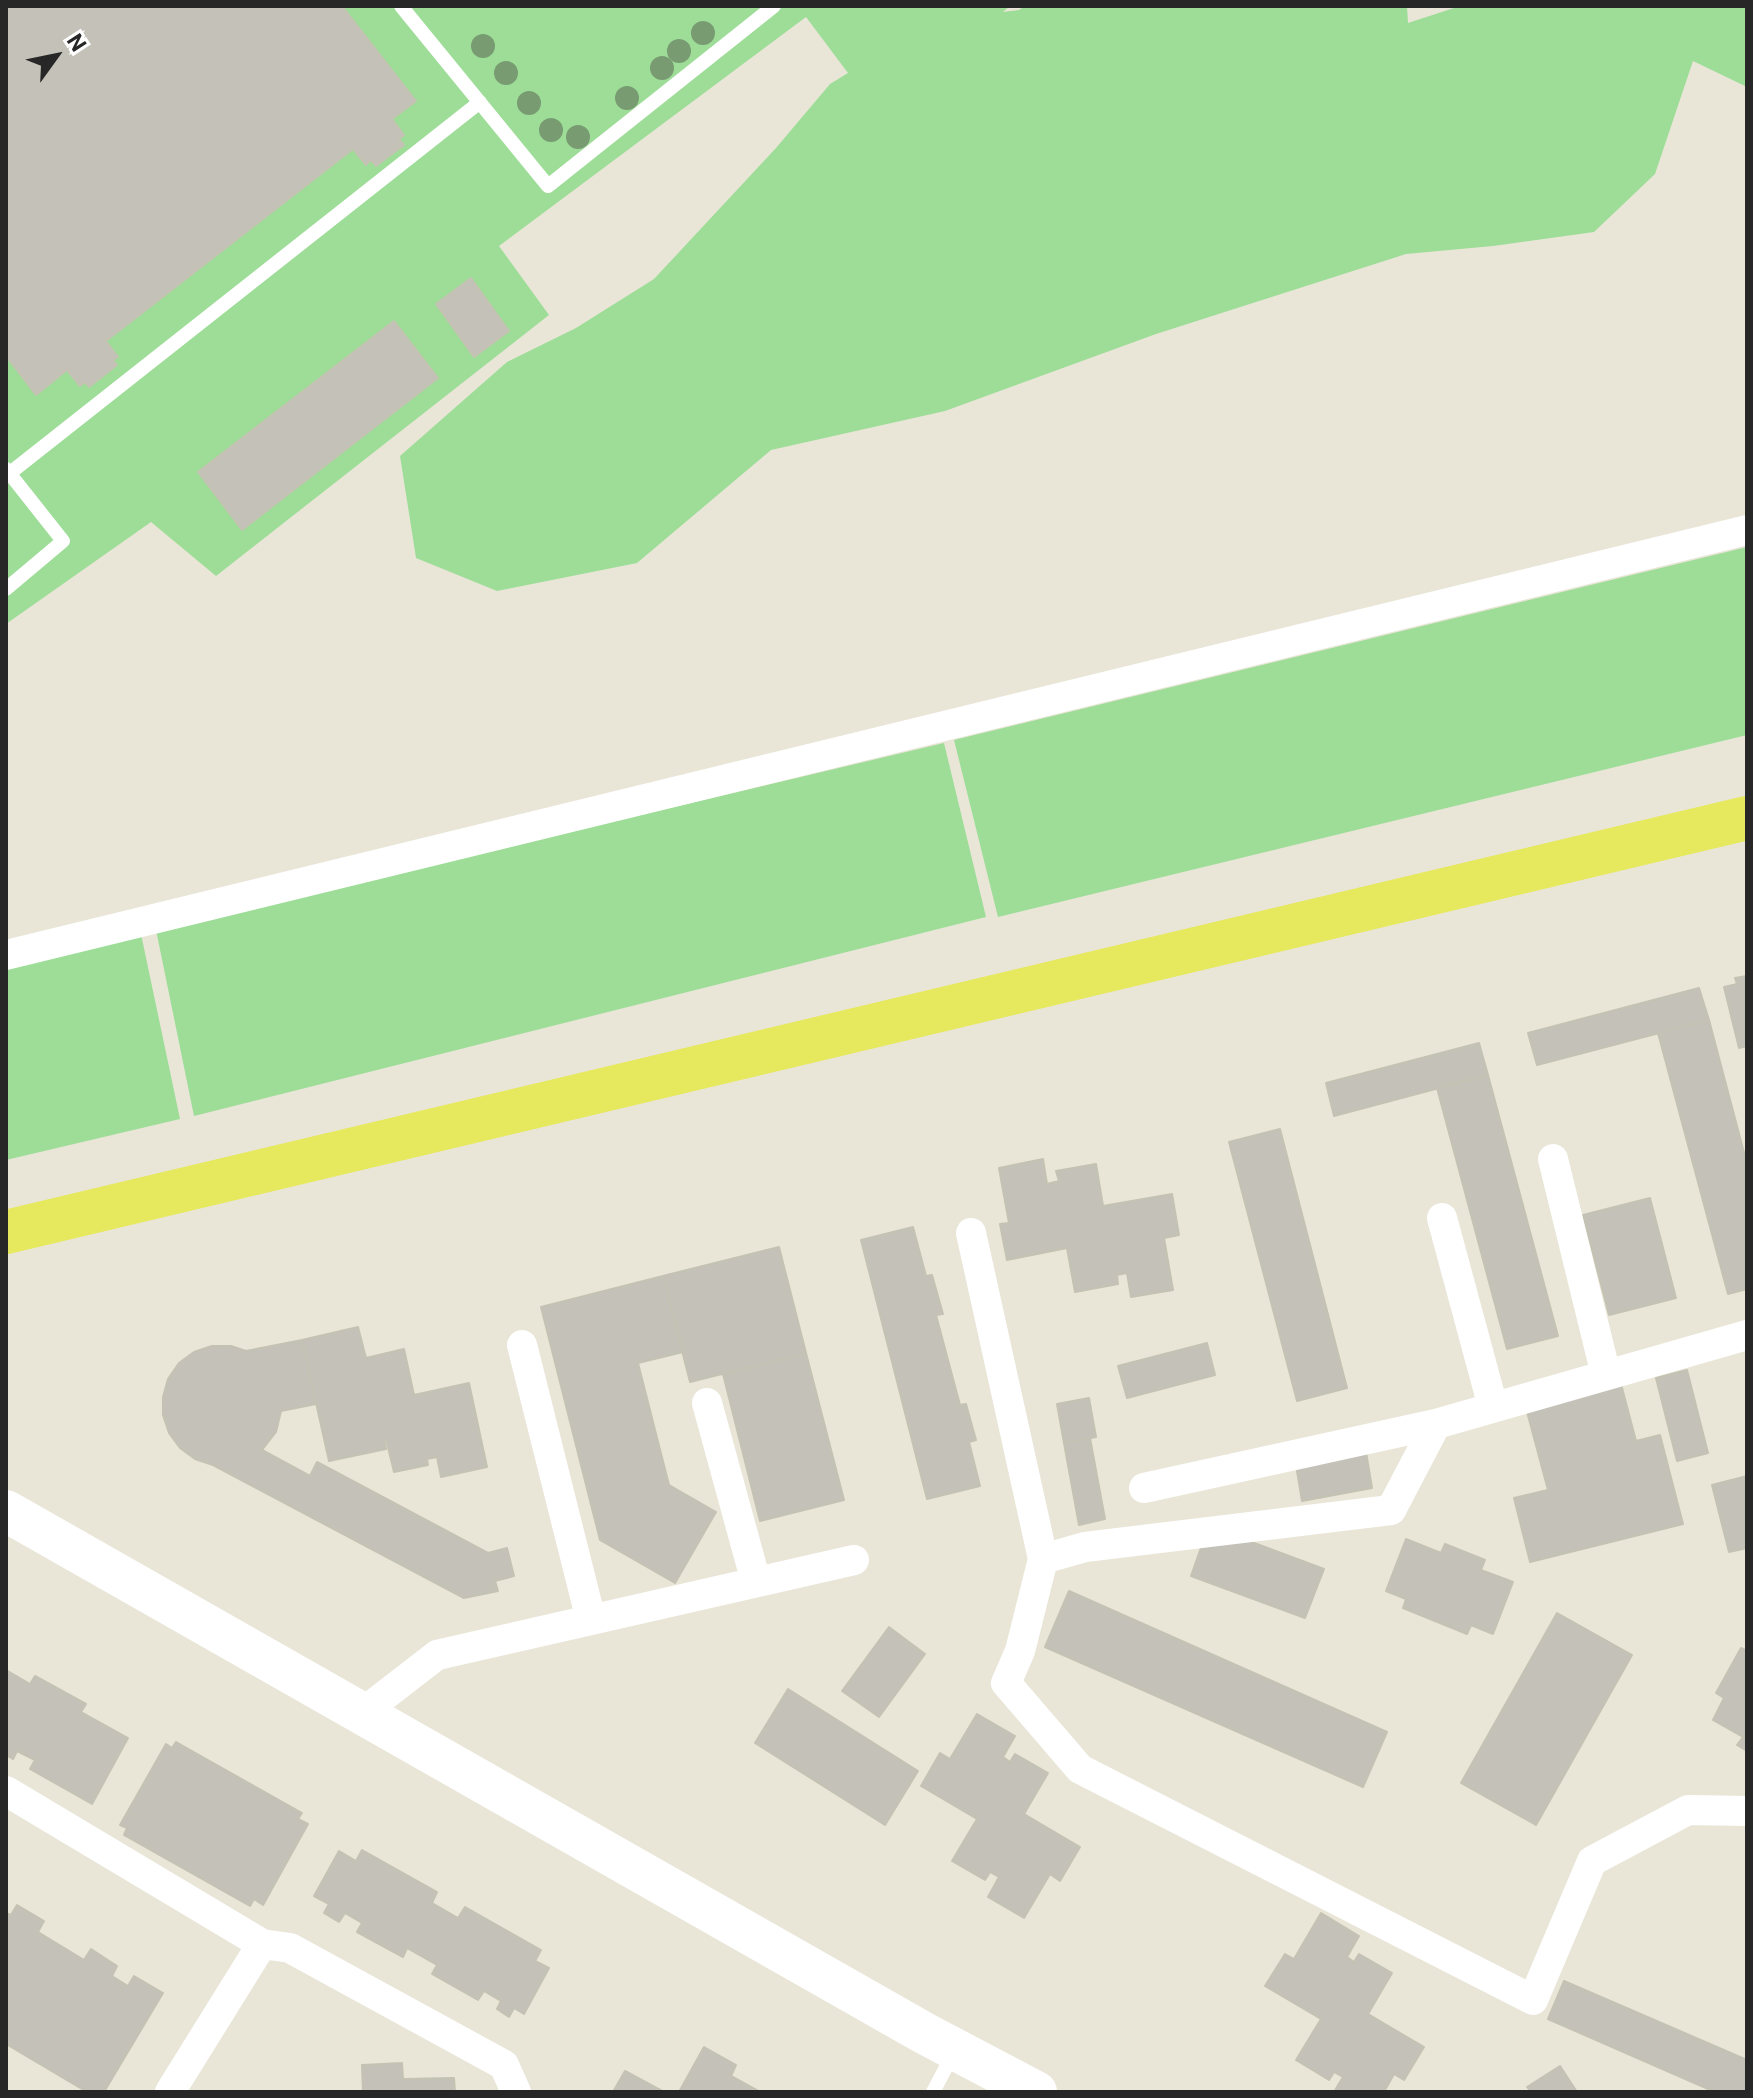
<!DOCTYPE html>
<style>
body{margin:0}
#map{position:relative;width:1753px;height:2098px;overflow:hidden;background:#e9e6d8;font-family:Roboto,sans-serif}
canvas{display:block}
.frame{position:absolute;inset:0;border:8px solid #272727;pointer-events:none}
.north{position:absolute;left:16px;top:16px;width:80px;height:80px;-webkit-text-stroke:6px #fff;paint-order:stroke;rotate:57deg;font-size:22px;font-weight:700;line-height:32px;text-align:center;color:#272727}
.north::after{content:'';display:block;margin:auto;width:28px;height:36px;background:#272727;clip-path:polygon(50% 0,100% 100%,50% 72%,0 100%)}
</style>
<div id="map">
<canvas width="1753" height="2098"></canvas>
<div class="frame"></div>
<div class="north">N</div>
</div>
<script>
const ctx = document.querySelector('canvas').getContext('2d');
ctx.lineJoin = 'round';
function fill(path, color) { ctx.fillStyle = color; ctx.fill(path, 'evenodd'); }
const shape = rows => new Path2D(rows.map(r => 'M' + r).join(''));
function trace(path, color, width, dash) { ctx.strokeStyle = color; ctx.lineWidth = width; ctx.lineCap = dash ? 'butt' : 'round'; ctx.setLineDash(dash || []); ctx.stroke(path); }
fill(shape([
 [6,6,1010,6,1003,12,1019,10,1025,6,1407,6,1408,23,1460,6,1747,6,1747,87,1693,61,1655,174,1594,232,1493,246,1406,254,1156,334,945,411,771,450,637,563,497,591,416,558,400,456,507,362,576,328,654,279,776,148,830,84,848,73,806,17,499,246,549,315,216,576,151,522,6,624],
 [1747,547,1747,735,998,917,954,740],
 [944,743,986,917,194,1116,156,930],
 [141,934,180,1119,6,1160,6,967]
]), '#9ddd97');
const building = shape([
 [6,6,342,6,416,101,392,119,404,135,399,139,404,145,376,166,371,160,366,165,353,149,106,341,118,357,113,360,117,365,89,387,85,382,80,386,67,370,36,395,6,356,6,6],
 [471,278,509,331,474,357,436,304,471,278],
 [394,321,438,378,242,530,198,472,394,321],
 [1747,976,1747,1046,1739,1048,1724,987,1737,984,1735,978,1747,976],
 [1699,988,1709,1020,1537,1065,1528,1033,1699,988],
 [1709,1020,1747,1164,1747,1289,1728,1294,1658,1033,1709,1020],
 [1479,1043,1488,1075,1334,1116,1326,1083,1479,1043],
 [1488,1075,1558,1336,1507,1349,1437,1088,1488,1075],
 [1280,1129,1347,1388,1297,1401,1229,1142,1280,1129],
 [1043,1159,1047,1184,1059,1181,1056,1171,1096,1164,1103,1206,1172,1194,1179,1235,1164,1238,1173,1290,1131,1297,1127,1273,1117,1275,1118,1284,1075,1292,1067,1248,1007,1260,1000,1224,1009,1223,999,1168,1043,1159],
 [1650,1198,1676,1298,1609,1315,1583,1215,1650,1198],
 [913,1227,926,1276,932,1275,943,1314,936,1315,960,1405,966,1404,976,1440,969,1442,980,1486,927,1499,861,1240,913,1227],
 [779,1247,806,1353,690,1382,663,1276,779,1247],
 [663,1276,683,1352,638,1363,669,1485,716,1512,675,1583,600,1540,541,1307,663,1276],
 [358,1327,366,1358,404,1349,414,1395,469,1383,487,1467,441,1477,437,1457,427,1459,428,1465,394,1472,386,1439,384,1440,386,1449,329,1461,302,1340,358,1327],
 [302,1340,316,1404,281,1411,276,1432,262,1450,310,1476,317,1462,488,1553,507,1548,514,1576,495,1581,498,1591,464,1598,213,1465,195,1459,180,1448,169,1433,163,1415,163,1397,168,1379,179,1363,194,1352,212,1346,231,1346,246,1351,302,1340],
 [1207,1343,1215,1375,1127,1398,1118,1366,1207,1343],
 [806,1353,844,1500,760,1521,723,1374,806,1353],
 [1687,1370,1708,1453,1677,1461,1656,1378,1687,1370],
 [1621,1384,1636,1441,1660,1435,1683,1524,1530,1562,1514,1498,1548,1490,1526,1408,1621,1384],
 [1089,1398,1096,1437,1064,1443,1057,1404,1089,1398],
 [1090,1438,1105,1519,1079,1525,1064,1443,1090,1438],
 [1366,1452,1372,1488,1302,1501,1296,1465,1366,1452],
 [1747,1476,1747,1548,1729,1552,1712,1485,1747,1476],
 [1238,1537,1324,1569,1305,1618,1191,1576,1203,1542,1238,1537],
 [1406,1539,1441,1553,1445,1544,1485,1560,1481,1570,1513,1582,1493,1634,1471,1625,1467,1634,1403,1608,1406,1599,1386,1591,1406,1539],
 [1069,1591,1387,1732,1363,1787,1045,1647,1069,1591],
 [1557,1613,1632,1655,1536,1825,1461,1783,1557,1613],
 [889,1627,925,1654,879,1717,842,1691,889,1627],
 [1741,1648,1747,1651,1747,1751,1737,1745,1743,1737,1713,1720,1724,1698,1716,1693,1741,1648],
 [6,1670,30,1684,35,1676,86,1704,81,1712,128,1738,92,1804,30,1769,35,1760,17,1751,13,1759,6,1755,6,1670],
 [788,1689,918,1771,885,1825,755,1743,788,1689],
 [977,1714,1015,1736,1003,1757,1010,1762,1015,1754,1048,1773,1024,1814,1080,1847,1060,1881,1050,1874,1024,1918,988,1897,999,1877,990,1872,985,1880,952,1861,977,1819,921,1786,940,1753,950,1759,977,1714],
 [176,1742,302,1813,298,1819,308,1824,263,1905,254,1899,250,1906,124,1835,127,1828,120,1825,166,1744,172,1748,176,1742],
 [362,1850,437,1892,432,1903,458,1918,465,1907,541,1950,535,1961,549,1968,524,2014,514,2008,509,2017,497,2009,501,2001,484,1991,478,2000,432,1974,437,1965,407,1948,403,1957,357,1932,362,1923,345,1913,339,1922,324,1913,329,1904,314,1896,339,1851,356,1861,362,1850],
 [17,1905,44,1921,38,1932,84,1960,91,1949,117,1966,112,1976,128,1986,134,1976,163,1993,104,2092,87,2092,6,2044,6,1913,11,1915,17,1905],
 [1321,1913,1359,1936,1347,1957,1354,1962,1359,1954,1392,1973,1368,2014,1424,2047,1404,2080,1394,2074,1384,2092,1334,2092,1343,2077,1334,2072,1329,2080,1296,2060,1321,2019,1265,1986,1285,1954,1294,1959,1321,1913],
 [1564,1981,1747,2060,1747,2092,1715,2092,1548,2019,1564,1981],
 [704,2047,736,2065,731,2076,760,2092,679,2092,704,2047],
 [402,2063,403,2079,454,2078,455,2092,363,2092,362,2065,402,2063],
 [1560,2066,1577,2092,1531,2092,1527,2087,1560,2066],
 [625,2071,664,2092,613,2092,625,2071]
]);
fill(building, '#c4c2b8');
trace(building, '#c4c2b3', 2);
trace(shape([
 [401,6,548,186,774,6],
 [10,473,480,102],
 [6,589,63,541,6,469],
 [933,2092,953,2054]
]), '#fff', 14);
trace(shape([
 [6,955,1747,530],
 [1553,1159,1606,1375],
 [1442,1218,1493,1407],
 [971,1233,1043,1559],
 [1747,1335,1436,1424,1391,1510,1085,1547,1043,1559,1020,1651,1006,1683,1080,1769,1533,2000,1592,1861,1688,1810,1747,1811],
 [522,1345,591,1620],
 [707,1403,756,1582],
 [1144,1488,1436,1424],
 [362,1713,437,1655,854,1560],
 [6,1791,262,1944],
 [170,2092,262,1944,290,1948,504,2065,516,2092]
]), '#fff', 30);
trace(shape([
 [6,1511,924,2033,1036,2092]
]), '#fff', 42);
trace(shape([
 [6,1232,1747,818]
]), '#e6e85e', 44);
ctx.fillStyle = '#789b72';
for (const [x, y] of [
 [703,33],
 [483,46],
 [679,51],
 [662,68],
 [506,73],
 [627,98],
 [529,103],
 [551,130],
 [578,137]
]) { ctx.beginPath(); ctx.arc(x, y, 12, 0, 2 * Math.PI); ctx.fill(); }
</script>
